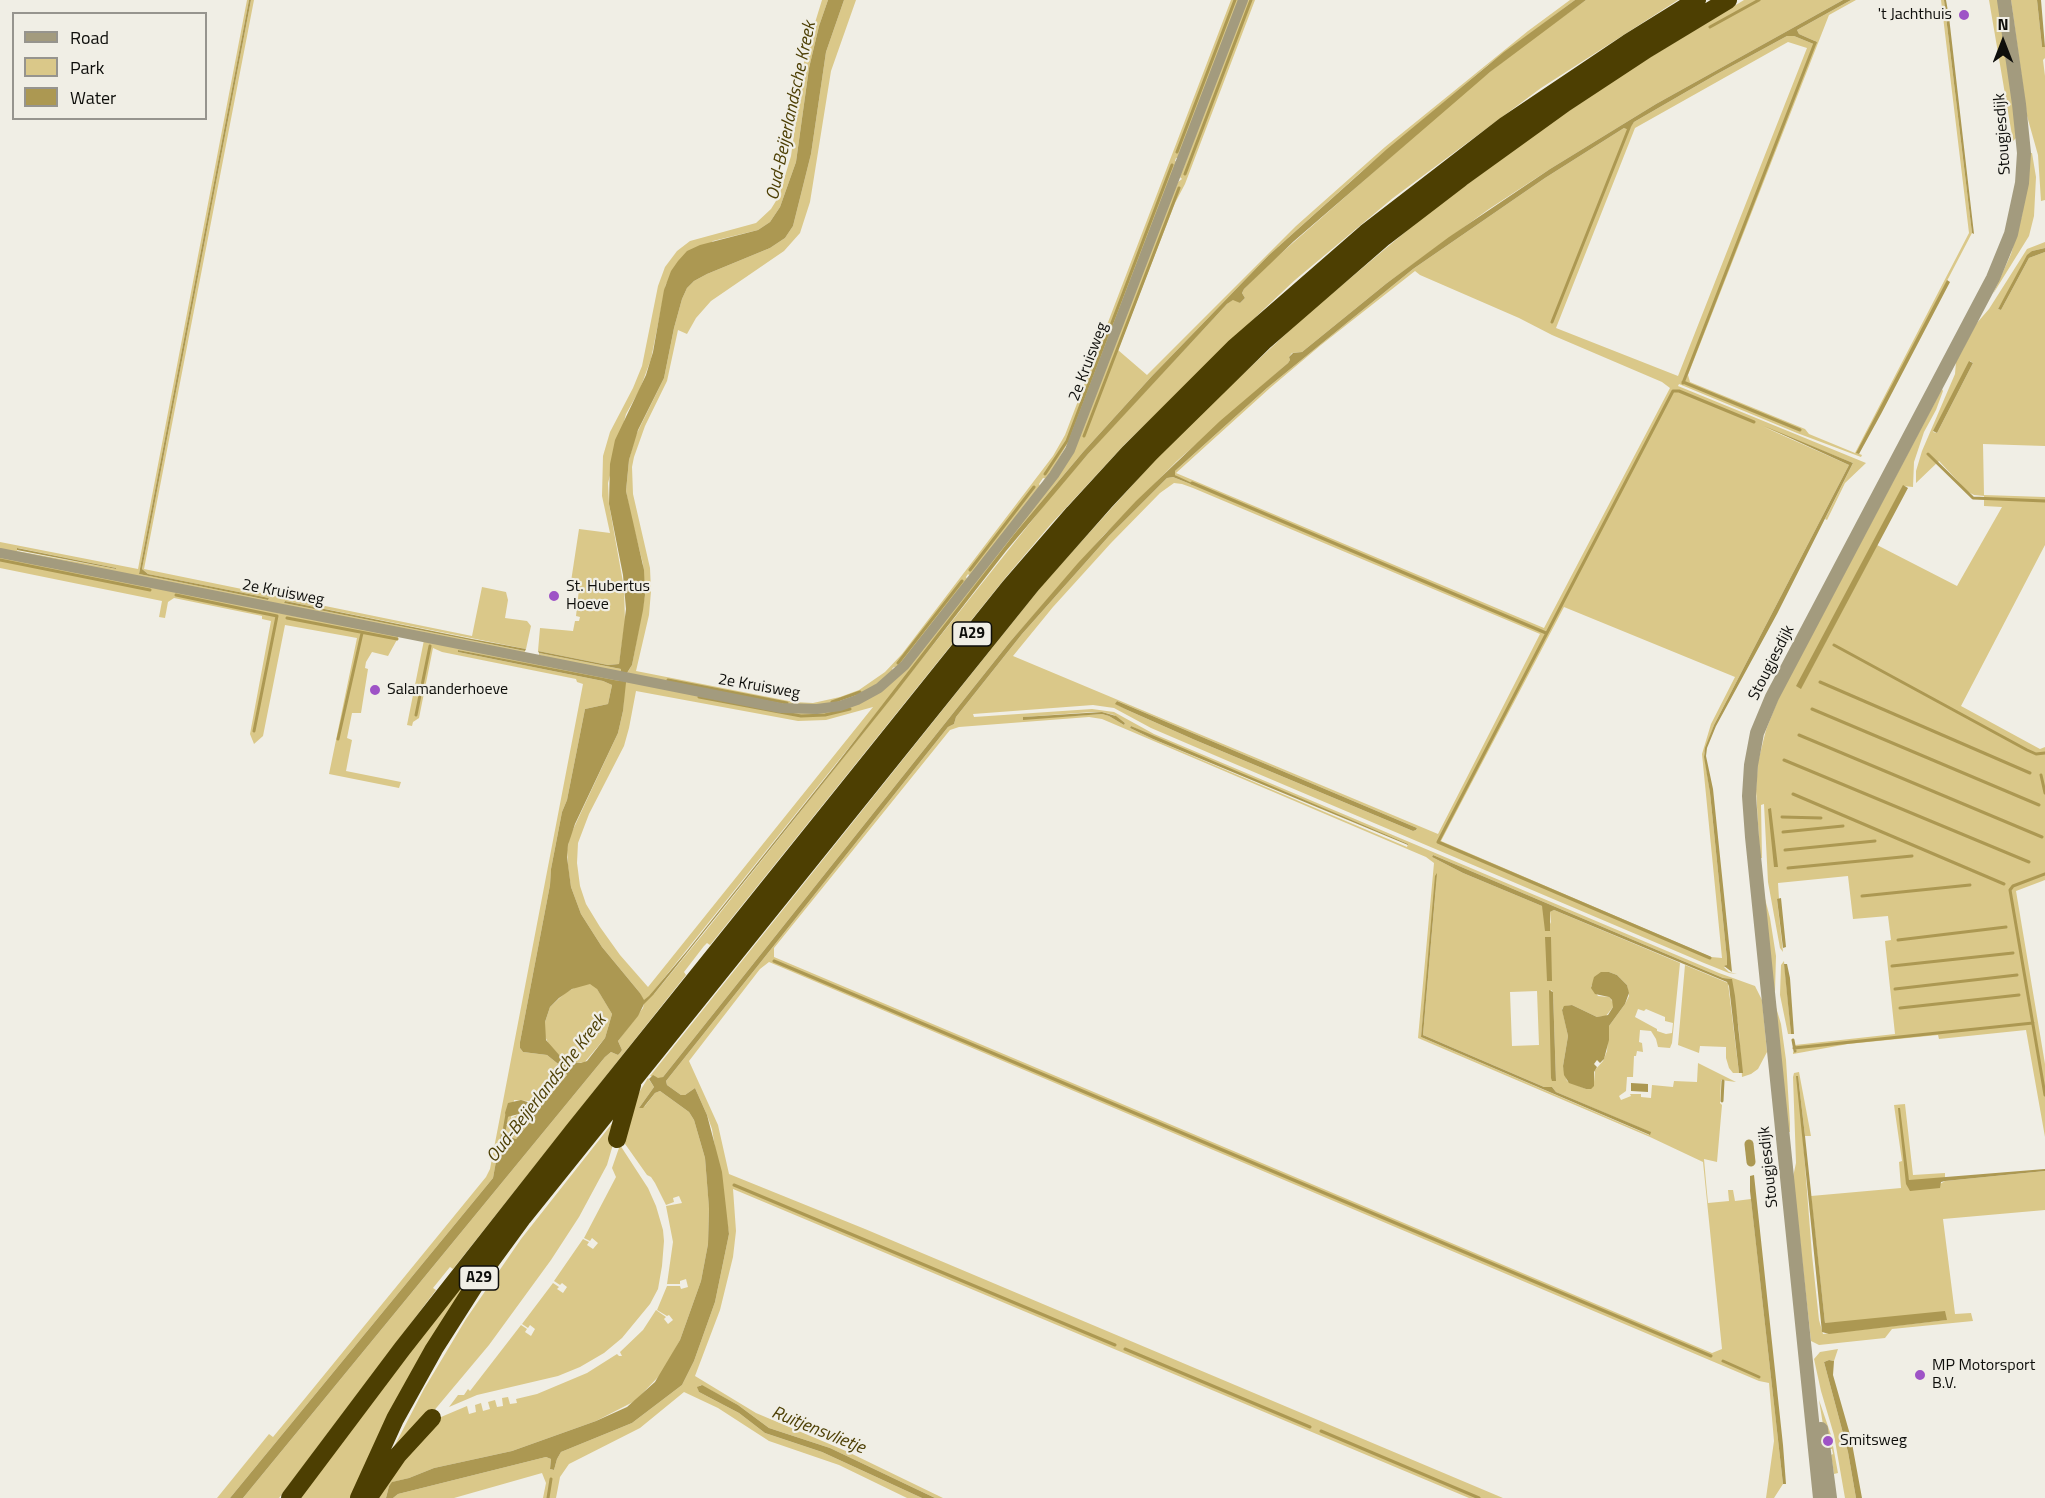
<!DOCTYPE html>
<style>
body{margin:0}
#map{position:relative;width:2045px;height:1498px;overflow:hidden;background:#f0eee5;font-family:"Titillium Web",sans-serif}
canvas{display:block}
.legend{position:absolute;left:12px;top:12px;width:195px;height:108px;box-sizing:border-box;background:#f0eee5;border:2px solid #96948e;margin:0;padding:8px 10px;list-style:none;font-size:18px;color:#0e0e0b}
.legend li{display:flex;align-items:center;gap:12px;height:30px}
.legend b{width:30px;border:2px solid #96948e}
.north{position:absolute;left:1973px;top:12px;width:60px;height:60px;-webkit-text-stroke:4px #f0eee5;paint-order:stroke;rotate:0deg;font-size:16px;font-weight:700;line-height:24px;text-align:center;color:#0e0e0b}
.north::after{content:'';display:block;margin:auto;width:21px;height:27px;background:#0e0e0b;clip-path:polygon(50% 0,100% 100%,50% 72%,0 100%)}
</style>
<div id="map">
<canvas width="2045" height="1498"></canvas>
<ul class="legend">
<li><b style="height:8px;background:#a39b7e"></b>Road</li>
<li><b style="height:16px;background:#dac889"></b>Park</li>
<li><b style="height:16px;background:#ac9852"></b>Water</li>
</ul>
<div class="north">N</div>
</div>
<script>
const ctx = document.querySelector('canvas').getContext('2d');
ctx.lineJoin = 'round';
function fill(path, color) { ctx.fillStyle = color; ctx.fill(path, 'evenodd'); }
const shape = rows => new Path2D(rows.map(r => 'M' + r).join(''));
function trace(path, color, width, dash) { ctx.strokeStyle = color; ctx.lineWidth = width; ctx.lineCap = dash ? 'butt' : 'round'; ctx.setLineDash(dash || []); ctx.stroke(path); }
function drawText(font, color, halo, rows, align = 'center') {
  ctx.font = font + ' "Titillium Web",sans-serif'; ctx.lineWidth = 4.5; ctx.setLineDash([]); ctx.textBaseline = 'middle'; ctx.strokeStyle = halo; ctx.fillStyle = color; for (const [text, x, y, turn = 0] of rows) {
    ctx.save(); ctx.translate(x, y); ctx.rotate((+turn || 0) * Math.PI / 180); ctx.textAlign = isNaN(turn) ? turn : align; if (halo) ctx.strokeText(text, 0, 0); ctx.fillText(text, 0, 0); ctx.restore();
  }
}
fill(shape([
 [247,0,249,0,139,574,268,600,269,598,148,574,142,569,251,0,254,0,144,569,472,636,482,587,506,592,508,600,505,618,527,621,531,626,526,649,285,601,284,603,525,651,524,654,0,551,0,542,138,569],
 [18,548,116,568,116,569,17,551],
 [822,0,828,0,819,26,809,68,796,162,780,207,770,222,758,230,713,241,666,284,651,359,640,389,626,414,608,483,609,504,624,588,625,622,619,664,608,665,538,651,540,628,573,631,575,621,579,621,580,617,576,616,579,589,570,588,579,529,610,533,602,496,603,456,610,432,633,388,642,366,658,286,665,267,677,251,690,241,756,223,771,209,779,196,791,156,805,55],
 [844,0,856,0,831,71,810,202,800,233,784,251,711,301,696,318,687,334,678,330,667,381,645,426,634,457,632,467,633,494,650,568,651,591,649,615,636,671,794,702,813,703,840,697,859,690,885,672,902,654,1053,456,1065,435,1231,0,1241,0,1179,158,1176,158,1175,161,1178,162,1081,420,1047,479,1043,478,1039,484,1041,488,970,576,968,574,966,577,968,581,898,669,894,667,892,669,894,673,855,698,808,708,626,675,632,665,645,595,643,564,631,517,626,491,629,460,635,437,664,378,674,328,682,299,687,288,694,281,707,274,770,248,785,238,793,226,811,154,826,52],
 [1246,0,1255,0,1185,184,1175,203,1118,350,1147,375,1296,226,1385,147,1528,31,1570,0,1575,0,1488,65,1360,173,1269,255,1152,376,1083,452,1015,533,896,689,652,993,654,994,704,933,1053,494,1102,438,1227,304,1234,299,1240,303,1245,298,1242,293,1244,289,1270,263,1467,90,1529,41,1586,0,1678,0,1541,88,1393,198,1295,280,1263,310,1125,444,1051,524,1006,577,710,945,707,943,704,946,684,972,686,975,453,1269,450,1267,433,1288,436,1290,279,1498,243,1498,605,1057,611,1052,618,1055,620,1053,622,1050,618,1041,643,1008,644,1004,640,993,602,947,581,914,571,887,568,866,567,850,570,836,618,733,623,711,625,679,808,712,886,685,1058,473,1178,182,1182,179,1180,177],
 [636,691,798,721,826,720,873,707,648,987,620,955,600,927,586,904,580,886,577,863,578,843,589,814,624,746,629,728],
 [1744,0,1843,0,1656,104,1550,169,1489,209,1387,283,1302,352,1292,353,1289,357,1290,360,1288,363,1177,461,1103,536,1009,643,663,1077,659,1079,650,1076,1044,583,1155,460,1213,402,1304,317,1422,218,1540,130,1634,67],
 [1851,0,1856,0,1829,15,1688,375,1690,382,1805,429,1809,434,1855,453,1969,233,1941,0,1944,0,1972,233,1857,453,1862,455,1861,457,1797,433,1679,384,1678,386,1866,463,1845,483,1827,520,1825,519,1853,463,1764,427,1849,465,1714,725,1704,754,1710,793,1727,959,1727,965,1724,967,1729,972,1737,974,1729,973,1704,963,1235,764,1151,728,1114,708,1093,705,973,714,974,717,1092,709,1114,712,1154,734,1719,973,1755,986,1762,1000,1767,1052,1758,1069,1751,1074,1742,1077,1739,1031,1731,979,1723,978,1433,855,1432,857,1463,873,1542,906,1551,924,1550,912,1554,910,1680,963,1672,1043,1670,1048,1658,1047,1656,1039,1651,1031,1640,1030,1639,1042,1642,1043,1643,1052,1637,1051,1636,1056,1634,1056,1633,1077,1627,1077,1626,1091,1619,1096,1621,1100,1631,1096,1630,1094,1641,1094,1641,1097,1651,1098,1652,1085,1673,1087,1674,1081,1697,1082,1698,1063,1736,1082,1721,1080,1720,1103,1722,1105,1717,1162,1704,1159,1706,1182,1708,1203,1729,1201,1728,1190,1733,1190,1735,1201,1751,1199,1783,1484,1774,1498,1766,1498,1774,1441,1769,1383,1759,1381,769,962,760,969,689,1061,718,1125,729,1174,865,1229,1503,1498,1469,1498,733,1189,736,1231,733,1257,720,1310,695,1376,756,1413,846,1451,943,1498,935,1498,830,1448,769,1428,738,1405,701,1385,698,1387,699,1392,739,1413,765,1433,822,1452,922,1498,907,1498,839,1465,769,1441,718,1408,684,1392,640,1428,569,1464,560,1477,556,1498,543,1498,546,1483,542,1473,454,1498,393,1498,398,1494,546,1457,551,1459,550,1469,554,1470,557,1459,561,1452,632,1423,682,1385,694,1361,715,1302,729,1234,712,1129,707,1115,695,1088,685,1095,681,1095,667,1085,666,1081,948,727,954,724,956,717,1022,634,1109,536,1167,478,1173,477,1193,485,1175,475,1175,471,1267,388,1413,269,1545,178,1624,128,1629,129,1634,122,1717,74,1787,36,1794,36,1816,45,1817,42,1799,34,1797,30],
 [1788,42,1807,48,1678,376,1556,328,1635,128],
 [1415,271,1420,275,1519,318,1552,335,1662,382,1670,388,1544,628,1176,473,1270,388,1321,345],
 [1174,483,1182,484,1193,488,1540,634,1438,834,1013,656,1053,607,1111,543,1160,493],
 [1564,607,1735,677,1711,724,1702,754,1722,958,1711,957,1441,841],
 [1117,701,1417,828,1416,830,1413,831,1195,740,1125,709,1116,704],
 [1092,712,1102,712,1114,715,1125,723,1124,725,1109,716,1102,714,1023,719,1024,717],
 [1089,717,1102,719,1426,857,1434,863,1418,1038,1650,1137,1703,1162,1722,1349,1712,1353,774,957,774,948,950,730,959,727],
 [1131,726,1152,736,1408,844,1407,847,1153,739,1130,728],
 [1437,873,1423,1035,1544,1087,1552,1087,1556,1092,1650,1132,1649,1135,1421,1037],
 [1609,972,1617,975,1627,985,1629,996,1625,1004,1609,1026,1607,1051,1603,1061,1595,1070,1594,1082,1586,1089,1567,1081,1563,1066,1568,1036,1562,1009,1566,1006,1572,1005,1597,1017,1606,1016,1613,1007,1613,1002,1609,997,1598,996,1591,986],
 [1551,990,1553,992,1556,1081,1552,1081],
 [1537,991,1539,1045,1512,1046,1510,992],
 [1638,1009,1644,1011,1646,1009,1665,1017,1665,1021,1673,1023,1672,1033,1666,1034,1657,1031,1657,1029,1635,1017],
 [1989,0,1998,0,2014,112,2016,138,2013,141],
 [2011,0,2037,0,2042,47,2045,47,2045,58,2043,60,2045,76,2045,200,2041,201,2038,155,2027,116],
 [2030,153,2032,153,2036,177,2034,216,2029,236,1993,294,2011,254,2022,215],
 [2045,242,2045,248,2032,251,1998,309,2001,310,2029,258,2045,252,2045,446,1983,444,1984,495,2045,497,2045,545,1961,706,2040,749,2045,747,2045,880,2016,891,2045,1064,2045,1137,2026,1030,1939,1039,1938,1035,1848,1044,1793,1054,1793,1052,1796,1051,1795,1045,1895,1034,1885,941,1891,940,1888,916,1853,919,1848,876,1778,883,1779,899,1777,899,1783,952,1780,948,1768,882,1764,804,1761,805,1762,858,1760,858,1756,790,1758,762,1766,730,1779,697,1942,389,1943,391,1936,410,1924,432,1914,462,1913,487,1903,486,1797,686,1801,688,1877,545,1957,586,2002,507,1984,506,1984,496,1974,495,1968,492,1939,461,1916,483,1916,471,1922,451,1955,374,1956,362,1976,324,1989,309,2027,249],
 [1970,361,1973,363,1937,433,1933,432],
 [0,555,399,636,388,656,372,652,366,662,365,668,368,669,361,713,352,713,347,738,352,740,346,771,401,782,399,788,329,774,357,638,285,625,263,736,254,744,250,734,271,621,262,619,262,616,174,598,168,602,165,618,159,617,162,601,0,568],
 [424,640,619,678,618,682,458,650,458,652,603,681,612,685,608,704,585,709,567,800,562,812,551,869,550,885,520,1042,520,1048,523,1052,547,1055,562,1067,567,1075,540,1107,528,1101,514,1100,511,1118,521,1113,534,1117,516,1139,501,1135,493,1178,230,1498,217,1498,269,1434,273,1437,302,1402,486,1177,490,1169,583,684,577,682,576,679,442,652,433,648,419,718,413,722,412,726,407,725],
 [539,653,621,669,620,674,539,655],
 [1764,895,1770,918,1776,956,1775,991,1773,991],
 [563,921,596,987,612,1014,605,1038,584,1063,572,1062,561,1057,549,1045,544,1034,545,1022,550,1007,565,993,578,986],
 [1784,961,1791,1034,1788,1034,1780,995,1781,965],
 [1685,965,1728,983,1739,1073,1733,1073,1729,1068,1726,1058,1726,1047,1700,1046,1699,1053,1678,1045],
 [1775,1004,1781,1024,1786,1060,1790,1124,1790,1132,1788,1132],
 [1799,1072,1811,1136,1805,1136,1798,1076,1812,1255,1819,1320,1823,1334,1946,1320,1825,1323,1811,1196,1901,1188,1899,1162,1902,1161,1894,1105,1905,1104,1913,1175,1945,1173,1945,1178,1912,1181,1909,1180,1908,1177,1906,1184,1940,1184,1945,1181,2045,1171,2045,1210,1943,1219,1955,1314,1971,1313,1973,1321,1892,1329,1885,1338,1819,1345,1811,1341,1793,1177,1796,1163,1793,1077,1794,1073],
 [648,1078,654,1087,639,1108,645,1106,655,1093,660,1091,689,1112,694,1120,705,1158,709,1207,708,1244,701,1281,680,1340,662,1373,635,1401,596,1421,512,1451,434,1468,409,1478,393,1482,389,1486,386,1498,375,1498,430,1425,441,1417,467,1406,469,1414,476,1412,475,1405,481,1403,483,1411,490,1409,488,1402,495,1400,497,1407,503,1406,502,1398,508,1397,510,1404,517,1403,516,1399,537,1394,587,1373,617,1354,619,1356,622,1356,620,1352,643,1330,656,1310,666,1317,664,1319,668,1324,673,1320,669,1315,667,1316,657,1310,667,1286,680,1286,681,1289,688,1287,686,1279,680,1281,680,1284,667,1284,673,1242,666,1206,682,1203,679,1196,673,1198,674,1202,666,1205,655,1183,651,1177,647,1175,623,1141,635,1099],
 [618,1116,621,1117,607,1165,579,1217,551,1260,489,1345,427,1419,383,1468,424,1389,466,1319,521,1239],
 [620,1145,648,1188,656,1206,663,1230,664,1241,662,1266,658,1289,650,1304,622,1338,604,1353,580,1367,558,1376,477,1395,449,1407,458,1395,464,1395,468,1389,470,1391,521,1325,527,1329,525,1332,531,1336,535,1329,530,1325,528,1328,522,1324,553,1283,559,1287,557,1289,563,1293,567,1287,562,1283,560,1285,554,1281,583,1239,589,1242,587,1245,593,1249,598,1243,592,1238,590,1241,584,1238,616,1177,612,1168],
 [479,1261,353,1498,298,1498],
 [1838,1349,1834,1361,1829,1360,1824,1362,1848,1452,1856,1498,1845,1498,1834,1435,1821,1391,1814,1359,1820,1352],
 [1819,1400,1831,1435,1838,1473,1834,1474,1831,1455,1833,1454,1832,1449,1830,1449,1825,1437]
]), '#dac889');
fill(shape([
 [249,0,251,0,142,569,148,574,269,598,268,600,139,574],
 [828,0,844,0,826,52,811,154,793,226,785,238,770,248,707,274,694,281,687,288,682,299,674,328,664,378,638,430,629,460,626,491,644,570,645,595,643,610,632,665,627,673,623,711,618,733,575,824,568,845,567,857,571,887,581,914,602,947,640,993,644,1000,649,996,687,951,835,766,1015,533,1083,452,1152,376,1269,255,1387,149,1504,52,1575,0,1586,0,1490,72,1294,241,1244,289,1242,293,1245,298,1240,303,1233,300,1227,304,1088,454,1006,551,894,695,654,994,644,1004,638,1016,618,1041,622,1050,620,1053,618,1055,611,1052,605,1057,243,1498,230,1498,493,1178,501,1134,516,1139,534,1117,523,1113,507,1117,505,1113,508,1103,521,1100,541,1106,567,1075,562,1067,547,1055,523,1052,520,1048,520,1042,550,885,551,869,562,812,567,800,585,709,608,704,612,685,603,681,458,652,458,650,619,681,621,669,539,653,538,651,608,665,619,664,626,609,623,575,609,504,610,464,615,440,646,375,653,352,664,290,671,271,678,261,687,251,700,245,758,230,770,222,780,207,796,162,809,68,819,26],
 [590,984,597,989,612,1014,605,1038,587,1061,581,1063,572,1062,561,1057,546,1040,545,1022,550,1007,559,998,572,989],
 [1843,0,1851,0,1797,30,1799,34,1817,42,1816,45,1794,36,1787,36,1717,74,1634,122,1629,130,1624,128,1545,178,1413,269,1267,388,1175,471,1175,475,1194,484,1193,485,1173,477,1167,478,1109,536,1022,634,956,717,954,724,948,727,666,1081,667,1085,681,1095,685,1095,695,1088,707,1115,722,1172,729,1234,715,1302,694,1361,682,1385,632,1423,561,1452,557,1459,554,1470,550,1469,551,1459,546,1457,398,1494,393,1498,386,1498,389,1486,392,1482,409,1478,434,1468,512,1451,596,1421,627,1407,655,1382,680,1340,701,1281,708,1244,709,1208,705,1158,694,1120,689,1112,660,1091,655,1093,643,1108,639,1108,654,1087,649,1079,653,1075,658,1078,663,1077,1009,643,1078,563,1136,501,1220,421,1288,363,1290,360,1289,357,1293,353,1302,352,1387,283,1449,237,1550,169,1656,104],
 [1944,0,1946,0,1949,17,1974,234,1972,233],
 [2037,0,2041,0,2045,47,2042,47],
 [2045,248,2045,252,2029,258,2001,310,1998,309,2027,255,2032,251],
 [1947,280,1950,282,1881,414,1859,454,1856,453],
 [1969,361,1973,363,1937,433,1933,431],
 [1764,426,1853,463,1777,614,1716,726,1707,748,1706,756,1713,789,1732,972,1724,966,1727,965,1727,959,1710,793,1704,757,1705,748,1714,725,1849,465],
 [1903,485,1908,488,1801,689,1796,686],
 [17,548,116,568,116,569,17,550],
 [285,601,472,639,526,649,525,651,284,603],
 [1117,701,1417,828,1416,830,1413,831,1195,740,1125,709,1115,704],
 [1102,712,1116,716,1125,723,1124,725,1109,716,1102,714,1023,720,1023,717],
 [1131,726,1408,844,1408,845,1153,739,1130,728],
 [1771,808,1778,867,1774,867,1768,809],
 [1433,855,1723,978,1732,979,1735,996,1743,1073,1739,1073,1729,986,1727,982,1554,910,1550,912,1550,931,1545,931,1542,906,1463,873,1432,857],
 [1437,873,1423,1035,1544,1087,1552,1087,1556,1092,1651,1132,1650,1135,1421,1037,1435,876],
 [1781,898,1786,947,1783,948,1777,899],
 [1545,937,1551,937,1552,981,1547,981],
 [1784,964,1787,964,1790,978,1794,1034,1791,1034],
 [1601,972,1609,972,1617,975,1627,985,1629,993,1625,1004,1609,1026,1609,1040,1604,1059,1600,1063,1597,1060,1594,1064,1597,1067,1594,1072,1594,1086,1591,1089,1586,1089,1569,1083,1564,1075,1563,1066,1568,1036,1562,1010,1564,1006,1572,1005,1597,1017,1608,1015,1613,1007,1612,1000,1609,997,1595,994,1591,988,1594,977],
 [1549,990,1553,992,1556,1081,1552,1081,1551,1078],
 [1796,1076,1798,1076,1805,1136,1825,1323,1945,1311,1947,1320,1829,1334,1822,1332],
 [1631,1083,1648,1084,1648,1092,1631,1091],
 [1898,1108,1900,1108,1909,1180,2045,1169,2045,1171,1945,1181,1941,1182,1940,1188,1910,1191,1906,1184],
 [1754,1175,1783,1445,1786,1484,1783,1484,1750,1191,1750,1176],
 [1829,1360,1834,1361,1833,1375,1851,1438,1862,1498,1856,1498,1848,1452,1824,1362],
 [702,1385,738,1405,769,1428,830,1448,935,1498,922,1498,822,1452,765,1433,739,1413,699,1392,697,1387]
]), '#ac9852');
trace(shape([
 [1710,27,1759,0],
 [1177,152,1235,0],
 [1185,174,1251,0],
 [1552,322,1629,128],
 [1683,382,1800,430],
 [1683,383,1815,43],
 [1084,436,1179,188],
 [1928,454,1973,498,2045,501],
 [1045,474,1067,441,1172,165],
 [1192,483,1546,633],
 [0,560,150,590],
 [970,570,1034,487],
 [176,595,277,616],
 [287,618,397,639],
 [1834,645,2027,750,2036,754,2045,753],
 [898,663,962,581],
 [668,680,787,703],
 [1820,682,2030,773],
 [699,697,801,716,825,715,850,709],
 [832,702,860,692],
 [1812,709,2039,805],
 [416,715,430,646],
 [254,731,277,616],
 [1799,735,2042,837],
 [338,739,362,633],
 [1784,760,2029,862],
 [2041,775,2045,793],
 [1793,794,2004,884],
 [1782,817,1821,818],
 [1783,832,1843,826],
 [1785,850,1875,841],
 [1788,868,1912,856],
 [2045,874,2013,886,2010,890,2045,1095],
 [1862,896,1970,885],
 [1898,940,2006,927],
 [1710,958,1438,842,1673,391,1679,391,1754,422],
 [774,961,1711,1356],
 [1892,966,2013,953],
 [1895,989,2017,975],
 [1900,1008,2019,995],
 [1793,1040,1795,1051],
 [1794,1048,2033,1023],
 [1722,1101,1723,1081],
 [503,1137,507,1114],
 [734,1185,1115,1345],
 [1125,1349,1310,1427],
 [1723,1361,1759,1377],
 [1321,1431,1479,1498],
 [548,1498,551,1479]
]), '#ac9852', 3);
trace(shape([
 [1749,1144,1751,1162]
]), '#ac9852', 9);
trace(shape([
 [0,553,781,708,817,709,840,706,857,700,879,688,905,665,1054,475,1070,450,1243,0]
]), '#a39b7e', 10);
trace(shape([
 [1821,1429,1830,1498],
 [1820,1498,1752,837,1749,796,1751,765,1757,733,1772,697,1993,278,2011,234,2022,183,2024,153,2019,104,2004,0]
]), '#a39b7e', 14);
trace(shape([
 [617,1139,632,1085],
 [371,1494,398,1455,432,1418],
 [290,1498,402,1349,574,1130,1010,587,1074,513,1129,453,1234,348,1366,233,1506,125,1628,43,1697,0],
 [359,1498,395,1419,434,1349,485,1269,523,1217,1031,585,1106,500,1150,453,1263,342,1384,237,1461,178,1565,103,1647,49,1728,0]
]), '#4d3f02', 18);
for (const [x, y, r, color] of [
 [1964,15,6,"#9e53c6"],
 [554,596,6,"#9e53c6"],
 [375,690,6,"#9e53c6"],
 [1920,1375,6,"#9e53c6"],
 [1828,1441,6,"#9e53c6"]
]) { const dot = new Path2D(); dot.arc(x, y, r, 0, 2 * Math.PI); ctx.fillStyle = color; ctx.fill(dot); trace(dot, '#f0eee5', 2); }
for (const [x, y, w] of [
 [972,634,39],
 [479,1278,39]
]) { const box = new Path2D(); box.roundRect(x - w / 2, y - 12, w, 24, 4.5); ctx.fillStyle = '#f0eee5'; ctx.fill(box); trace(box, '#0e0e0b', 1.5); }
drawText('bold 15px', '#0e0e0b', null, [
 ["A29",972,634],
 ["A29",479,1278]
]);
drawText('16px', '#0e0e0b', '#f0eee5', [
 ["'t Jachthuis",1952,15,"right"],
 ["St. Hubertus",566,587],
 ["Hoeve",566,605],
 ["Salamanderhoeve",387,690],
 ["MP Motorsport",1932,1366],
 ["B.V.",1932,1384],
 ["Smitsweg",1840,1441]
], 'left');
drawText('16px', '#0e0e0b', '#f0eee5', [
 ["Stougjesdijk",2003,134,-94],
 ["2e Kruisweg",1089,362,-69],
 ["2e Kruisweg",283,593,11],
 ["Stougjesdijk",1772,663,-63],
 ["2e Kruisweg",759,687,10],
 ["Stougjesdijk",1769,1167,-96]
]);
drawText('italic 18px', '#4d3f04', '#f0eee5', [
 ["Oud-Beijerlandsche Kreek",792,111,-78],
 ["Oud-Beijerlandsche Kreek",547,1089,-52],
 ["Ruitjensvlietje",818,1431,22]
]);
</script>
